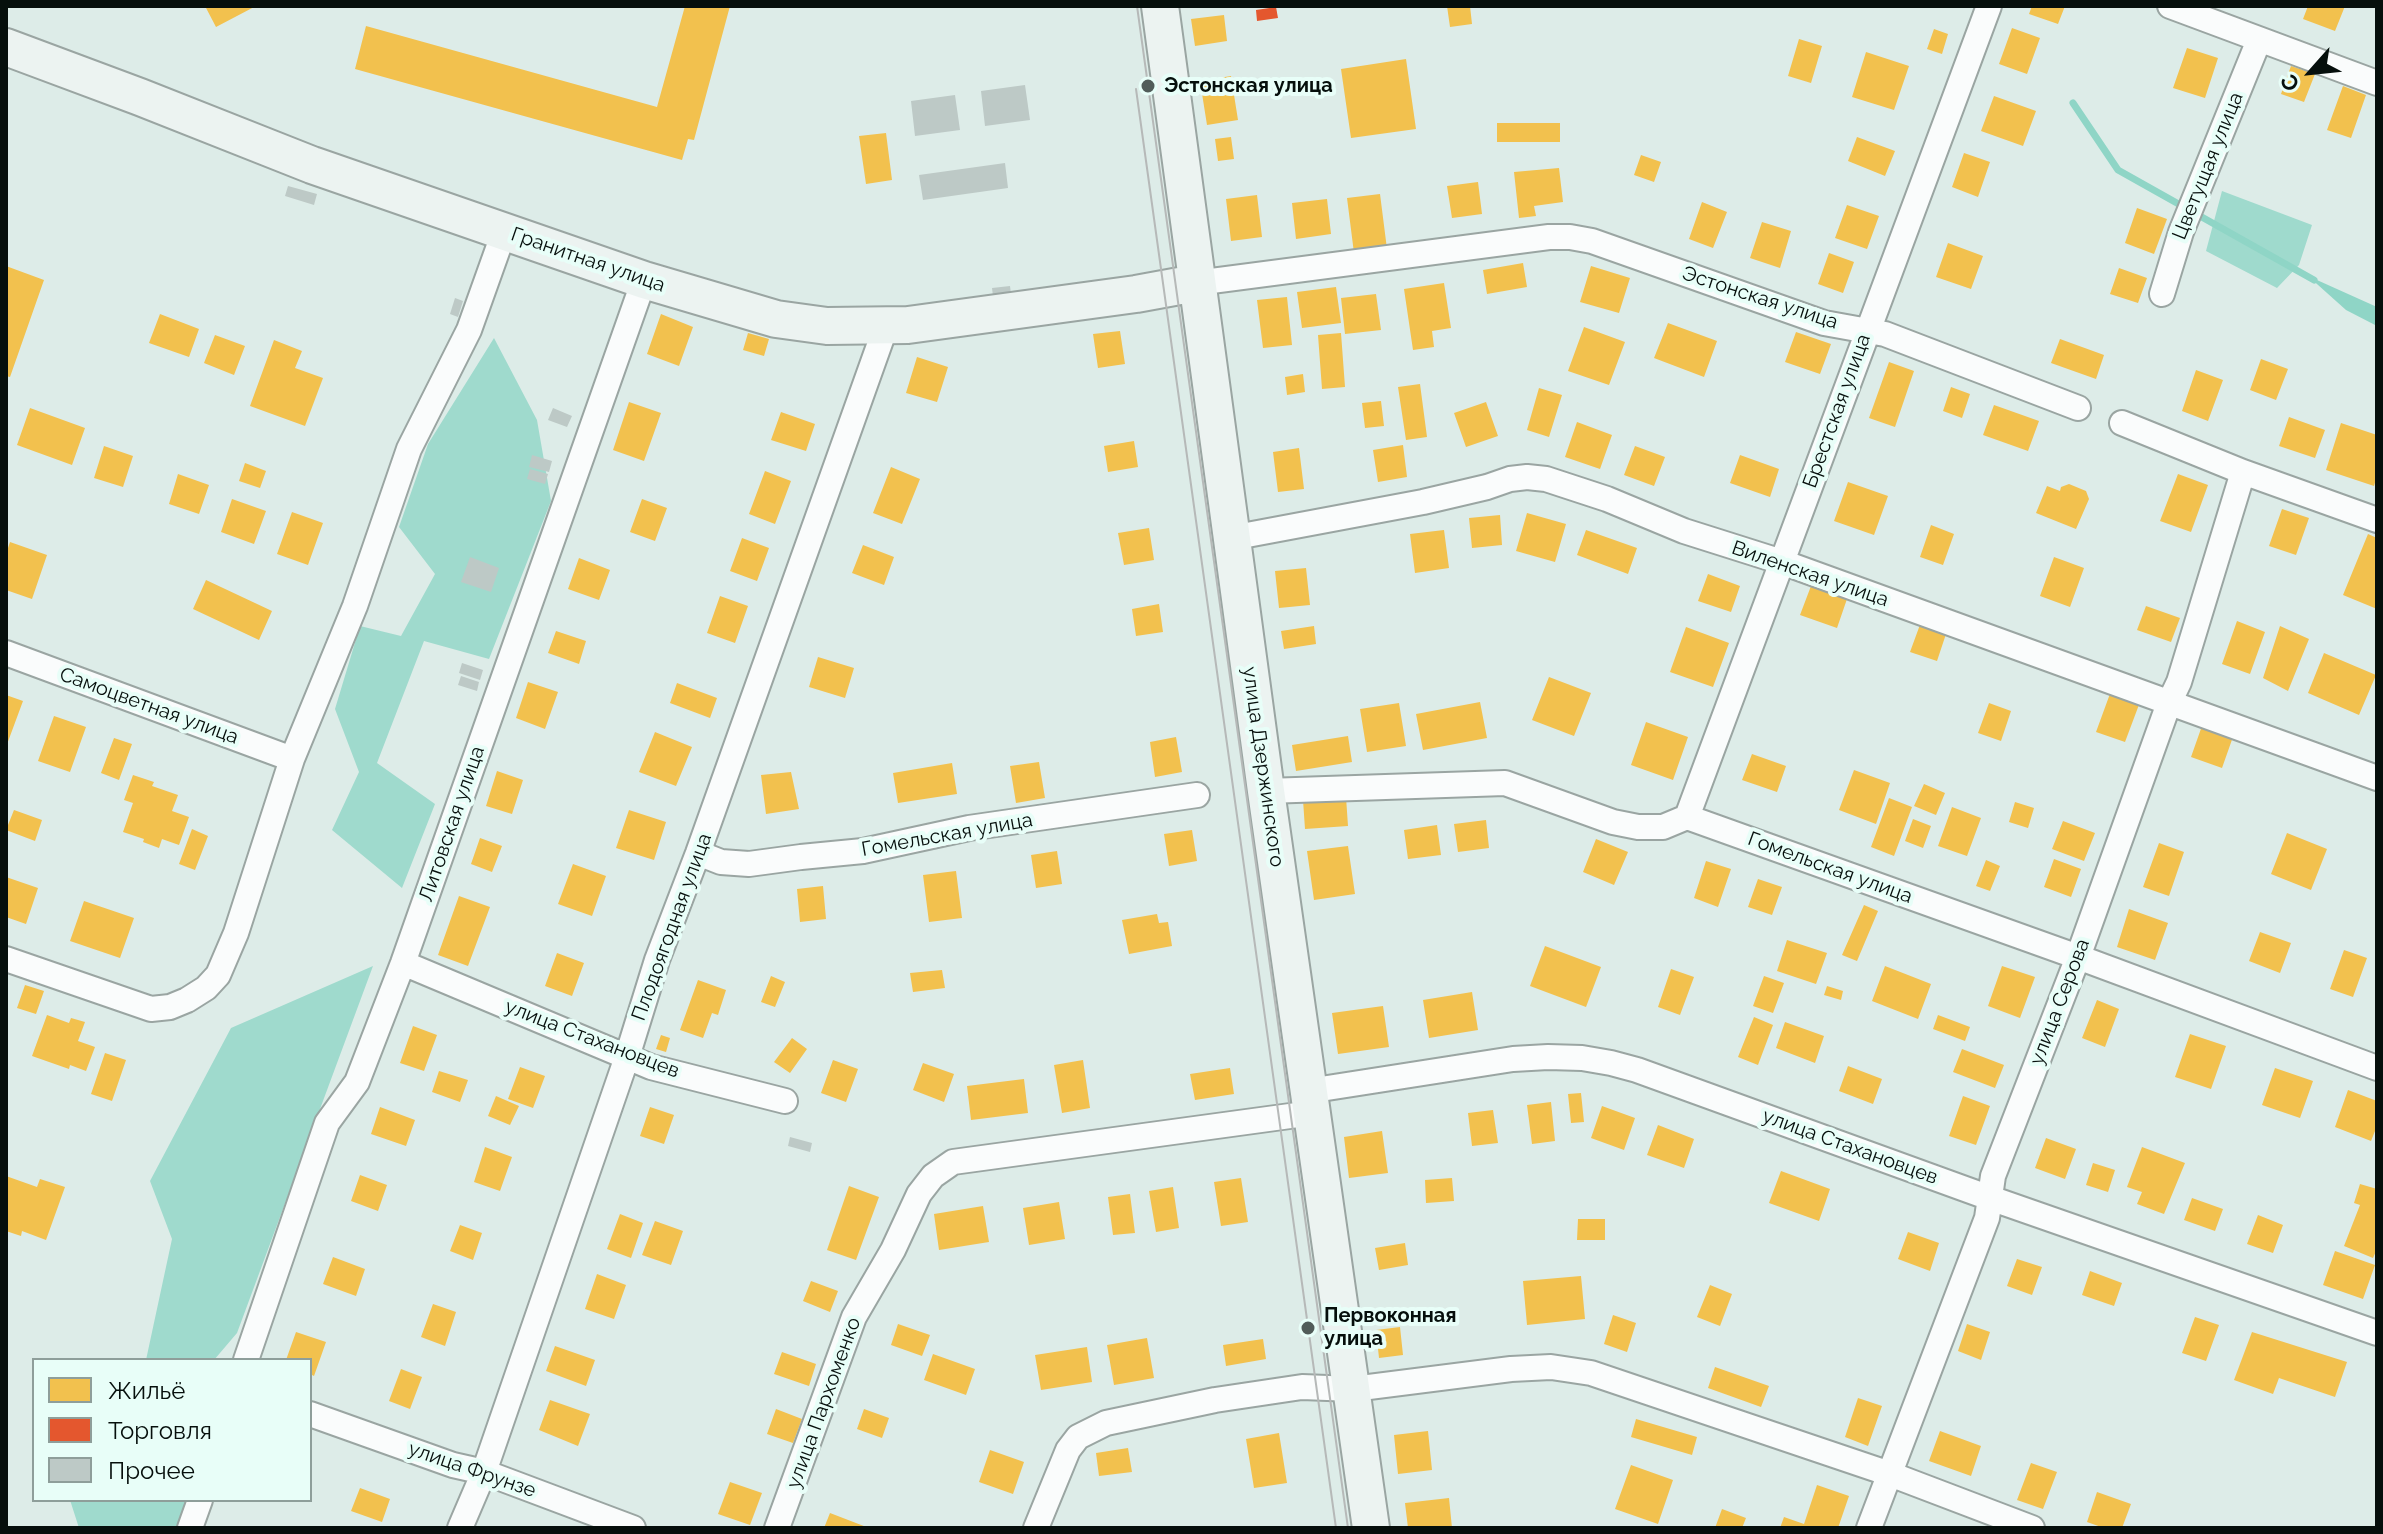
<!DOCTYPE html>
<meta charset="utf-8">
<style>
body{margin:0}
#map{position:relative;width:2383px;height:1534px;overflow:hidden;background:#ddece8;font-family:Raleway,sans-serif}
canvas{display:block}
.frame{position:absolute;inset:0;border:8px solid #060f0c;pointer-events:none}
.legend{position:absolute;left:32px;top:1358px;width:280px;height:144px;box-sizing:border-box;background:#e8fef8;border:2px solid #8e9e9a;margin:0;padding:10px 14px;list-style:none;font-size:24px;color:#060f0c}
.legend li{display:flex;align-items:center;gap:16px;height:40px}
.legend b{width:40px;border:2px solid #8e9e9a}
.north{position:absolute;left:2271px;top:32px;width:80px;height:80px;-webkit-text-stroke:6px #e8fef8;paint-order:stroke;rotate:243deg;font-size:22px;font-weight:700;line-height:32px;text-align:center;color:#060f0c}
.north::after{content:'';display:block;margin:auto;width:28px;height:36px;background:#060f0c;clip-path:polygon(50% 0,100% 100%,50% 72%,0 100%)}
</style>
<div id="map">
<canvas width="2383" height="1534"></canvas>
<div class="frame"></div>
<ul class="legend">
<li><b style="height:22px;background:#f2c14e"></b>Жильё</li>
<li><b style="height:22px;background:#e4572e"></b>Торговля</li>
<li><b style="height:22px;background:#bdc9c6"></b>Прочее</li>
</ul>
<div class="north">С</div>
</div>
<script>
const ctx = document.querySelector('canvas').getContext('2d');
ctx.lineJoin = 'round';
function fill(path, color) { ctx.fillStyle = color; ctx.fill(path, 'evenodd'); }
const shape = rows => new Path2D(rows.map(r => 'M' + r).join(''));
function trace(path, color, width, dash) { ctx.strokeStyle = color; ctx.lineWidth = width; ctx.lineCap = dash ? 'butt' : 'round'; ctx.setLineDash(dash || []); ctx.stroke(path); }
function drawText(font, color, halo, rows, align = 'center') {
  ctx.font = font + ' Raleway,sans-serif'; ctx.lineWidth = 8; ctx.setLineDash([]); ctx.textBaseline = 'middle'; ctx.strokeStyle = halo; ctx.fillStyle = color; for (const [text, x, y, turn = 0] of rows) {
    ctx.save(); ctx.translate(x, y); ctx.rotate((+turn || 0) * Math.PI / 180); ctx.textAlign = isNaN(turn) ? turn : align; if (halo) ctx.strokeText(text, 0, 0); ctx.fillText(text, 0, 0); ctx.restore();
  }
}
fill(shape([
 [2222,191,2312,225,2299,265,2277,288,2206,251],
 [494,338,537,420,551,501,489,659,424,641,377,763,435,804,402,888,332,830,359,772,335,709,360,626,401,636,435,574,399,527,428,444],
 [373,966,237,1333,214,1360,146,1360,172,1239,150,1181,231,1028],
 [70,1500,188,1500,177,1528,79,1528]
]), '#9fdacd');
fill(shape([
 [2308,276,2377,307,2377,326,2346,310]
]), '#8fd5c6');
fill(shape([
 [205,6,256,6,216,27],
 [685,6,730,6,694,140,688,139,682,160,355,69,366,26,657,107],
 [1447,6,1470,6,1472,24,1450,27],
 [2032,6,2065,6,2058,24,2029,14],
 [2308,6,2345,6,2335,31,2303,19],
 [1224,15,1227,41,1195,46,1191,19],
 [2012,28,2040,38,2027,74,1999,64],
 [1934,29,1948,34,1942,54,1927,49],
 [1799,39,1822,46,1811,83,1788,76],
 [2187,48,2218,58,2205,98,2173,88],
 [1866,52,1909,66,1894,110,1852,97],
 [1406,59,1416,129,1351,138,1341,69],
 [2291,66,2315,74,2304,102,2281,94],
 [1231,76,1238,120,1207,125,1200,81],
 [2343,86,2366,95,2351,138,2327,130],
 [1994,96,2036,111,2023,146,1981,131],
 [1497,123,1560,123,1560,142,1497,142],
 [886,133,892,180,866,184,859,136],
 [1231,137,1234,159,1218,161,1215,139],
 [1857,137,1895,151,1885,176,1848,161],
 [1964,153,1990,162,1978,197,1952,187],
 [1641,155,1661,162,1654,182,1634,175],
 [1559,168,1563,202,1534,206,1536,216,1519,218,1514,172],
 [1478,182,1482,214,1452,218,1447,186],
 [1380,194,1387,249,1354,253,1347,198],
 [1257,195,1262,237,1231,241,1226,199],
 [1327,199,1331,234,1296,239,1292,203],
 [1702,202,1727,212,1713,248,1689,239],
 [1847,205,1879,216,1867,249,1835,238],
 [2137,208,2167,219,2154,254,2125,243],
 [1762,222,1791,231,1780,268,1750,258],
 [1948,243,1983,256,1971,289,1936,277],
 [1829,253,1854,262,1843,293,1818,284],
 [1523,263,1527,287,1487,294,1483,270],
 [6,266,44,280,10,377,6,376],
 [1591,266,1630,278,1619,313,1580,302],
 [2119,268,2147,278,2138,303,2110,294],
 [1444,283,1451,328,1432,331,1434,347,1413,350,1404,289],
 [1336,287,1341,323,1302,328,1297,292],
 [1376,294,1381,330,1345,334,1341,298],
 [1287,297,1292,345,1263,348,1257,300],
 [160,314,199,329,189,357,149,343],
 [661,314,693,327,679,366,647,354],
 [1668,323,1717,341,1704,377,1654,358],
 [1584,327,1625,342,1609,385,1568,371],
 [1120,331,1125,364,1098,368,1093,334],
 [1796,332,1831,344,1820,374,1785,362],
 [748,333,769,339,764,356,743,350],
 [1341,333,1345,387,1322,389,1318,335],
 [215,335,245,346,234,375,204,363],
 [2060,339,2104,355,2096,379,2051,363],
 [274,340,302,351,295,368,323,378,305,426,250,406],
 [917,357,948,367,937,402,906,393],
 [2261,359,2288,369,2276,400,2250,390],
 [1889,362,1914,371,1895,427,1869,418],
 [2196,370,2223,380,2208,421,2182,411],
 [1303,374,1305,392,1287,395,1285,377],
 [1420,384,1427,437,1406,440,1398,387],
 [1951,387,1970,394,1962,418,1943,411],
 [1539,388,1562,395,1549,437,1527,430],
 [1381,401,1384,426,1365,428,1362,403],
 [629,402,661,413,644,461,613,450],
 [1486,402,1498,436,1466,447,1454,413],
 [1994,405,2039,421,2028,451,1983,435],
 [30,408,85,428,72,465,17,445],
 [781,412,815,424,806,451,771,440],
 [2289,417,2325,430,2315,458,2279,446],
 [1577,422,1612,435,1600,469,1565,457],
 [2341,423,2377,435,2377,476,2374,486,2326,470],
 [1134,441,1138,467,1108,472,1104,446],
 [1403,445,1407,477,1378,482,1373,450],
 [104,446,133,456,123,487,94,478],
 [1635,446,1665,457,1654,486,1624,475],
 [1299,448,1304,489,1278,492,1273,452],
 [1740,455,1779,469,1770,497,1730,483],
 [245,463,266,471,260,488,239,481],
 [891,467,920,479,902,524,873,513],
 [765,471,791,481,775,524,749,514],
 [178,474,209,485,199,514,169,504],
 [2178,474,2208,485,2191,532,2160,521],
 [1848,482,1888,496,1874,535,1834,521],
 [2069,484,2086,491,2089,499,2076,529,2036,513,2047,486,2060,491,2061,487],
 [232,499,266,511,254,544,221,532],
 [642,499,667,508,655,541,630,532],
 [2282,509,2309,518,2296,555,2269,546],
 [292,512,323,523,308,565,277,554],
 [1527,513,1566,524,1555,562,1516,551],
 [1500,515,1502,545,1472,548,1469,518],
 [1931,525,1954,534,1943,565,1920,557],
 [1149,528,1154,560,1124,565,1118,533],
 [1444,530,1449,568,1415,573,1410,534],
 [1586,530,1637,548,1628,574,1577,555],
 [2368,534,2377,538,2377,609,2343,595],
 [742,538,769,548,757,581,730,571],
 [10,542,47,555,32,599,6,590,6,554],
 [863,545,894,557,884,585,852,573],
 [2054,557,2084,568,2070,607,2040,596],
 [579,558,610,570,599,600,568,589],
 [1306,568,1310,605,1279,608,1275,571],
 [1708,574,1740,586,1731,612,1698,601],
 [206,580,272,611,259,640,193,609],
 [1811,586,1847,599,1837,628,1800,615],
 [720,596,748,606,735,643,707,633],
 [1159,604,1163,632,1136,636,1132,609],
 [2146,606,2180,618,2171,642,2137,630],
 [2237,621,2265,632,2250,674,2222,664],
 [1921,622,1947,631,1937,661,1910,652],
 [1314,626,1316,644,1284,649,1281,631],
 [2280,626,2309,639,2288,691,2263,678],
 [1686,627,1729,643,1713,687,1670,672],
 [556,631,586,641,579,664,548,653],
 [2324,653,2376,675,2359,715,2308,693],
 [818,657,854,668,845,698,809,687],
 [1549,677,1591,693,1574,736,1532,720],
 [528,682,558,692,545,729,516,718],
 [677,683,717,698,710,718,670,703],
 [2111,691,2140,702,2125,742,2096,732],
 [6,695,23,701,6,747],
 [1480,702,1487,738,1423,750,1416,714],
 [1399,703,1406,746,1367,752,1360,709],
 [1989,703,2011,711,2001,741,1978,733],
 [54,716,86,727,70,772,38,761],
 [1646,722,1688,737,1673,780,1631,765],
 [2203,723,2234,734,2222,768,2191,757],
 [655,732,692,747,676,786,639,772],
 [1348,736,1352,762,1296,771,1292,745],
 [1176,737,1182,772,1155,777,1150,742],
 [114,738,132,744,119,780,101,773],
 [1752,754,1786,766,1777,792,1742,780],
 [1039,762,1045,798,1016,803,1010,766],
 [952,763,957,794,898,803,893,773],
 [1854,770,1890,783,1876,824,1839,810],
 [497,771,523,780,512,814,486,806],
 [791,772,799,809,766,814,761,775],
 [133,775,154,782,152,786,178,795,172,811,189,817,179,845,162,839,159,848,143,842,144,839,123,832,133,803,124,800],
 [1924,784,1945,793,1936,815,1914,806],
 [1346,797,1348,826,1305,829,1303,800],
 [1889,798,1912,807,1894,856,1871,847],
 [2015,802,2034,808,2028,828,2009,822],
 [1952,807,1981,818,1967,856,1938,846],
 [14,810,42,820,35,841,6,830],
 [629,810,666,822,654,860,616,848],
 [1913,819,1931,826,1923,848,1905,841],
 [1486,820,1489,848,1458,852,1454,824],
 [2063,821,2095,833,2084,861,2052,849],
 [1437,825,1441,855,1408,859,1404,830],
 [192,829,208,836,195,870,179,864],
 [1192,830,1197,861,1169,866,1164,834],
 [2287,833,2327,849,2311,890,2271,874],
 [480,838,502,846,492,872,471,864],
 [1596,839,1628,852,1614,885,1583,872],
 [2159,843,2184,852,2169,896,2143,887],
 [1348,846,1355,894,1314,900,1307,851],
 [1057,851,1062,884,1036,888,1031,855],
 [2054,859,2081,869,2071,897,2044,887],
 [1986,860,2000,866,1990,891,1976,886],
 [1706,861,1731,869,1718,907,1694,898],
 [573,864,606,876,592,916,558,904],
 [956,871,962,918,929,922,923,875],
 [6,877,38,888,26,924,6,917],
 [1758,879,1782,887,1772,915,1748,907],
 [823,886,826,919,800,922,797,889],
 [459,896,490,907,468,966,438,955],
 [84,901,134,918,120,958,70,941],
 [1864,905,1878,911,1857,961,1842,955],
 [2129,909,2168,923,2155,960,2117,947],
 [1157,914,1159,923,1168,922,1172,946,1129,954,1122,920],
 [2260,932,2291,943,2280,973,2249,961],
 [1787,940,1827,953,1816,984,1777,971],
 [1545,946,1601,967,1586,1007,1530,986],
 [2344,950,2367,958,2353,997,2330,989],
 [557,953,584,963,572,996,545,986],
 [1885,966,1931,984,1918,1019,1872,1001],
 [2002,966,2035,977,2020,1018,1988,1006],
 [1671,969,1694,977,1680,1015,1658,1007],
 [942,970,945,988,913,992,910,973],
 [771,976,785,982,775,1007,761,1002],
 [1764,976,1784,983,1773,1013,1753,1006],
 [698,980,726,990,718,1015,712,1013,703,1038,680,1030],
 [25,985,44,991,36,1014,17,1008],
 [1827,986,1843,991,1841,1000,1824,995],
 [1472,992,1478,1030,1429,1038,1423,1000],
 [2097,1000,2119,1009,2105,1047,2082,1038],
 [1383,1006,1389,1047,1338,1054,1332,1013],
 [47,1015,69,1023,71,1018,85,1022,78,1041,95,1047,86,1071,70,1065,69,1069,32,1056],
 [1938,1015,1970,1027,1965,1041,1933,1029],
 [1754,1017,1773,1025,1758,1065,1738,1057],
 [1785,1022,1824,1036,1815,1063,1776,1048],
 [413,1026,437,1035,424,1071,400,1063],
 [2190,1034,2226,1046,2211,1089,2175,1077],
 [661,1035,670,1038,666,1052,656,1049],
 [792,1038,807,1049,790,1073,774,1062],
 [1962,1049,2004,1065,1995,1088,1953,1072],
 [105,1053,126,1060,112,1101,91,1094],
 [833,1060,858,1069,846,1102,821,1093],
 [1083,1060,1090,1108,1062,1113,1054,1065],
 [923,1063,954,1074,944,1102,913,1090],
 [1848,1066,1882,1079,1873,1104,1839,1091],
 [520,1067,545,1076,533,1108,508,1099],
 [1230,1068,1234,1094,1195,1100,1190,1074],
 [2275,1068,2313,1081,2300,1118,2262,1105],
 [439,1071,468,1080,460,1102,432,1092],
 [1024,1079,1028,1113,971,1120,967,1086],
 [2348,1090,2377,1101,2377,1126,2371,1141,2335,1127],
 [1581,1093,1584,1122,1571,1123,1568,1094],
 [496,1096,519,1106,510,1125,488,1116],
 [1963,1096,1990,1106,1976,1145,1949,1136],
 [1551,1102,1555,1141,1532,1144,1527,1105],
 [1602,1106,1635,1118,1624,1150,1591,1138],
 [380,1107,415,1120,406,1146,371,1134],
 [650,1107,674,1115,664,1144,640,1136],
 [1493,1110,1498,1143,1472,1146,1468,1113],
 [1658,1125,1694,1139,1684,1168,1647,1155],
 [1382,1131,1388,1173,1349,1178,1344,1137],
 [2046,1138,2076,1149,2065,1179,2035,1168],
 [485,1147,512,1157,500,1191,474,1182],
 [2142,1147,2185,1163,2164,1214,2137,1204,2142,1192,2127,1187],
 [2093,1163,2115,1170,2108,1192,2086,1185],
 [1781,1171,1830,1189,1819,1221,1769,1203],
 [360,1175,387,1185,378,1211,351,1201],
 [6,1176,37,1187,40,1179,65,1187,46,1240,22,1231,21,1236,6,1231],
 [1241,1178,1248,1222,1221,1226,1214,1182],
 [1452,1178,1454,1201,1426,1203,1425,1180],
 [2360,1184,2377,1189,2377,1249,2373,1258,2344,1246,2360,1205,2354,1203],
 [849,1186,879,1197,856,1260,827,1250],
 [1173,1187,1179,1228,1156,1232,1149,1191],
 [1130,1194,1135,1233,1113,1235,1108,1197],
 [2192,1198,2223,1209,2215,1231,2184,1220],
 [1059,1202,1065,1239,1029,1245,1023,1208],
 [983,1206,989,1242,939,1250,934,1214],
 [620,1214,643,1223,631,1258,607,1249],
 [2258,1215,2283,1225,2273,1253,2247,1244],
 [1578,1219,1605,1219,1605,1240,1577,1240],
 [655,1221,683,1231,671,1265,642,1255],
 [460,1225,482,1233,473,1260,450,1251],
 [1908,1232,1939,1243,1930,1271,1898,1259],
 [1405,1243,1408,1265,1379,1270,1375,1248],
 [2335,1251,2375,1265,2363,1299,2323,1285],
 [333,1257,365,1269,356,1296,323,1284],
 [2017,1259,2042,1267,2032,1295,2007,1286],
 [2090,1271,2122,1283,2114,1306,2082,1295],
 [597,1274,626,1285,614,1319,585,1309],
 [1581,1276,1585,1319,1527,1325,1523,1281],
 [811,1281,838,1291,830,1312,803,1301],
 [1710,1285,1732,1294,1720,1326,1697,1317],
 [433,1304,456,1312,445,1346,421,1337],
 [1613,1315,1636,1323,1627,1352,1604,1344],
 [2195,1317,2219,1325,2206,1361,2182,1353],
 [898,1324,930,1335,922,1356,891,1345],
 [1967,1324,1990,1332,1981,1360,1958,1351],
 [1400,1327,1403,1355,1379,1358,1376,1330],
 [296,1332,326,1342,314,1376,310,1374,310,1360,286,1360],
 [2252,1332,2347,1362,2335,1397,2279,1378,2273,1394,2234,1380],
 [1147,1338,1154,1378,1114,1385,1107,1345],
 [1263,1339,1266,1359,1226,1366,1223,1345],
 [555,1346,595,1360,586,1386,546,1371],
 [1087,1347,1092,1382,1041,1390,1035,1355],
 [782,1352,816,1364,809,1386,774,1374],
 [933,1354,975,1369,966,1395,924,1380],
 [1715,1367,1769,1386,1761,1407,1708,1388],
 [401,1369,422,1377,410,1409,389,1401],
 [1858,1398,1882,1406,1868,1446,1845,1437],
 [550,1400,590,1414,578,1446,539,1430],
 [776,1409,802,1419,793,1443,767,1434],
 [864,1409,889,1418,882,1438,857,1429],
 [1636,1419,1697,1437,1692,1455,1631,1437],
 [1428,1431,1432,1470,1398,1474,1394,1435],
 [1940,1431,1981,1446,1971,1476,1929,1461],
 [1279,1433,1287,1483,1254,1488,1246,1439],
 [1128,1448,1132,1472,1099,1476,1096,1453],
 [990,1450,1024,1462,1013,1494,979,1482],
 [2031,1463,2057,1472,2043,1509,2017,1500],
 [1631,1465,1673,1480,1658,1524,1615,1509],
 [730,1482,762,1493,750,1525,718,1514],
 [1817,1485,1849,1496,1838,1528,1780,1528,1784,1517,1804,1524],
 [360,1488,390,1499,382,1522,351,1511],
 [2097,1492,2131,1504,2122,1528,2104,1528,2087,1522],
 [1449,1498,1452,1528,1408,1528,1405,1503],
 [1722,1509,1746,1518,1742,1528,1715,1528],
 [830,1513,869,1528,824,1528]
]), '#f2c14e');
fill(shape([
 [1276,7,1278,18,1257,21,1256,10]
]), '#e4572e');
trace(shape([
 [2073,103,2118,170,2314,280]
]), '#8fd5c6', 7);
fill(shape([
 [1025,85,1030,120,985,126,981,91],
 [955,95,960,130,915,136,911,101],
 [1005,163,1008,188,923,200,919,175],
 [288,186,317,194,314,205,285,196],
 [1010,286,1011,294,993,296,992,288],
 [455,298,463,301,458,317,450,314],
 [553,408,572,416,567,427,548,420],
 [532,455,552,461,549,472,529,467],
 [530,469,548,474,545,484,527,479],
 [470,557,499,568,491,592,461,582],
 [462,663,483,670,480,680,459,673],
 [461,676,479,682,477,691,458,685],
 [790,1137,812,1143,810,1152,788,1146]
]), '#bdc9c6');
const street = shape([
 [2170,6,2377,83],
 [1196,283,1549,237,1570,237,1592,241,1824,323,1885,334,2078,408],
 [2162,294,2181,232,2259,40],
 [2122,423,2243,472,2377,520],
 [1231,538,1423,502,1487,487,1510,479,1527,477,1546,479,1607,499,1684,531,1782,562,2377,778],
 [6,653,292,759],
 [1266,791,1505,783,1613,822,1638,827,1663,827,1687,817,2078,957,2377,1068],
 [1687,817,1989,6],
 [698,853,721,862,749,864,801,857,863,851,969,828,1197,795],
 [6,959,151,1009,170,1007,187,1000,206,988,218,975,236,933,292,759,355,606,409,449,469,330,504,232],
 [403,963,651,1067,785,1101],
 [1308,1091,1513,1059,1548,1057,1582,1058,1611,1063,1637,1070,1990,1198,2377,1333],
 [246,1360,327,1123,357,1082,403,963,644,280],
 [310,1414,453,1465,484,1472,633,1528],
 [190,1528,200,1500],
 [460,1528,484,1472,627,1057,657,960,698,853,886,326],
 [777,1528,854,1317,893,1250,919,1194,933,1176,953,1162,1312,1113],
 [1036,1528,1068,1450,1078,1437,1106,1423,1215,1400,1302,1387,1353,1389,1511,1369,1551,1367,1591,1373,1890,1474,2032,1528],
 [1869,1528,1987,1218,1993,1176,2078,957,2169,703,2179,682,2243,472]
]);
const secondary = shape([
 [1160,6,1266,791,1371,1528],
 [6,47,140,97,312,165,644,280,776,319,827,326,908,325,1136,294,1196,283]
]);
trace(street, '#9aa5a2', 28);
trace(secondary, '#9aa5a2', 40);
trace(street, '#fafcfc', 24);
trace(secondary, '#ecf3f1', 36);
trace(shape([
 [1137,6,1348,1528],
 [1136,89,1336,1528]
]), '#b6b9b8', 2);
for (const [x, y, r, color] of [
 [1148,86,8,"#515c59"],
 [1308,1328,8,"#515c59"]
]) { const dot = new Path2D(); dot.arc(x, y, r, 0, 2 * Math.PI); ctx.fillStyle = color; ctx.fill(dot); trace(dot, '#e8fef8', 3); }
drawText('bold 20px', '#060f0c', '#e8fef8', [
 ["Эстонская улица",1164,86],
 ["Первоконная",1324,1316],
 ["улица",1324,1339]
], 'left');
drawText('20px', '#060f0c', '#e8fef8', [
 ["Цветущая улица",2208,166,-68],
 ["Гранитная улица",588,260,19],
 ["Эстонская улица",1760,298,18],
 ["Брестская улица",1837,411,-70],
 ["Виленская улица",1810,574,19],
 ["Самоцветная улица",149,706,20],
 ["улица Дзержинского",1263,767,82],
 ["Литовская улица",452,824,-71],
 ["Гомельская улица",947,835,-10],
 ["Гомельская улица",1830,868,20],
 ["Плодоягодная улица",672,927,-70],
 ["улица Серова",2060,1002,-69],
 ["улица Стахановцев",592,1039,21],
 ["улица Стахановцев",1850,1147,20],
 ["улица Пархоменко",824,1403,-70],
 ["улица Фрунзе",472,1470,19]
]);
</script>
